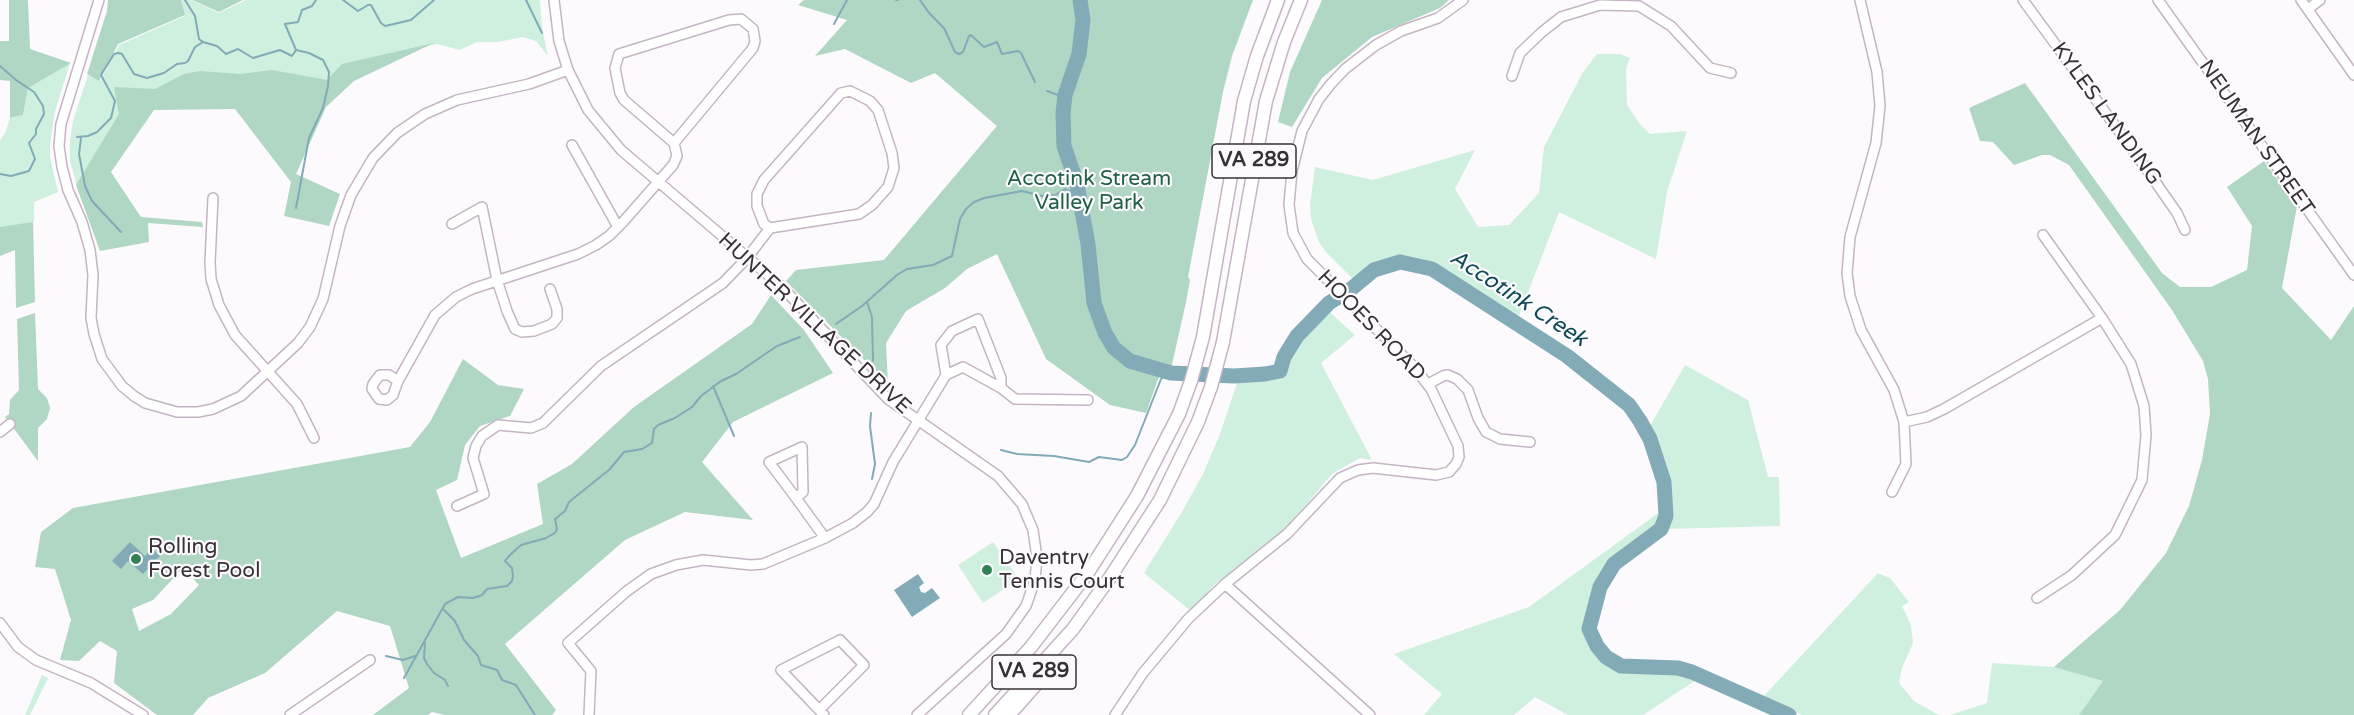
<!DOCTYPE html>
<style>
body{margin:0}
canvas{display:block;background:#fdfafd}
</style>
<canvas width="2354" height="715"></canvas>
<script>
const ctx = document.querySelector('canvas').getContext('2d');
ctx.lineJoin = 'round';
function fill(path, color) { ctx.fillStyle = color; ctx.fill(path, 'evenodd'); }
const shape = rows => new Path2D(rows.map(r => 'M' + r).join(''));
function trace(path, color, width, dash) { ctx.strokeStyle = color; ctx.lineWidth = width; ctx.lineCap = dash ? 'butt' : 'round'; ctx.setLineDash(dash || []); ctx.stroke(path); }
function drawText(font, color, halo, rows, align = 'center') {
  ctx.font = font + ' "Varela Round",sans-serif'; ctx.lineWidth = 4.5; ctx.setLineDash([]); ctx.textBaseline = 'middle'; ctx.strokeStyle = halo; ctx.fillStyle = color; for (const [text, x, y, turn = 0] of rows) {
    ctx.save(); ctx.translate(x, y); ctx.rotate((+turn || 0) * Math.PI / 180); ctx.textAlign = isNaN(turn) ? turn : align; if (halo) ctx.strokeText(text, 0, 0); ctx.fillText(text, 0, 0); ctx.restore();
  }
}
fill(shape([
 [181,0,191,0,219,13,246,0,540,0,542,27,548,56,536,41,523,37,498,42,477,42,460,50,437,44,394,52,328,81,120,115,77,186,70,161,70,139,73,121,88,75,100,81,119,45,185,16],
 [1597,54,1620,54,1630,58,1626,69,1627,105,1639,123,1650,134,1687,131,1667,192,1656,259,1559,212,1517,321,1461,280,1429,263,1399,257,1359,285,1326,252,1319,242,1311,219,1310,205,1315,167,1373,180,1475,150,1455,189,1478,227,1509,225,1539,193,1544,147,1583,72],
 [70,63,55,111,50,145,50,157,58,192,34,202,34,222,0,228,0,141,6,131,10,118,23,115,28,88],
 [1324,307,1355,335,1321,363,1372,460,1360,458,1332,474,1282,533,1214,585,1191,611,1144,573,1183,510,1203,474,1220,434,1240,374,1268,378,1286,340,1304,321],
 [1685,365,1748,400,1768,477,1779,477,1780,526,1665,529,1607,574,1593,634,1613,660,1688,664,1707,673,1643,715,1568,715,1535,697,1514,715,1424,715,1442,694,1394,654,1529,607,1672,503,1650,426],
 [993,542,1019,579,983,603,958,565],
 [1878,573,1890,578,1909,602,1902,606,1911,625,1913,643,1902,668,1899,683,1914,701,1939,715,1802,715,1762,698],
 [1992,663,2054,667,2103,681,2079,715,1950,715,1987,703],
 [42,675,48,678,30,715,25,715]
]), '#cff0df');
fill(shape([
 [9,0,28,0,30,49,71,63,28,88,23,115,10,118,10,81,0,80,0,41,9,41],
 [108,0,181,0,185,15,118,44,99,81,87,74,107,11],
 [192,0,243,0,219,12],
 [804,0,1253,0,1232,56,1223,92,1188,277,1190,280,1186,302,1171,369,1162,368,1146,413,1110,405,1046,359,997,254,967,269,945,288,906,311,886,343,888,384,786,281,796,270,884,260,997,126,935,73,911,83,845,49,815,56,847,20,798,5],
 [1322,0,1449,0,1440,8,1372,37,1322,78,1292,127,1278,122,1290,72],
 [434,43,354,81,326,107,296,174,340,194,329,226,284,216,291,182,235,109,154,110,111,172,141,217,202,222,203,227,148,223,149,242,100,251,76,185,119,114,114,87,155,89,184,74,200,71,240,74,272,70,327,80,342,64],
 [2025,83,2162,273,2180,287,2211,287,2247,270,2252,226,2227,187,2264,161,2297,206,2282,288,2331,340,2354,306,2354,715,2079,715,2103,681,2054,667,2120,610,2166,553,2189,506,2202,460,2210,414,2208,379,2203,361,2172,310,2069,165,2050,155,2042,155,2014,165,1993,142,1980,141,1969,108],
 [33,222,35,302,16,308,15,250,0,256,0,227],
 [771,295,804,330,833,373,733,422,702,462,753,520,685,512,625,540,505,644,556,710,552,715,445,715,432,712,428,715,373,715,409,688,390,626,337,611,265,673,208,698,193,715,157,715,114,683,117,651,100,641,79,661,60,660,71,620,55,569,35,567,41,532,73,508,410,447,430,422,463,359,498,385,524,389,510,416,480,426,465,445,457,480,436,490,461,558,543,524,537,484,572,464,634,407,752,324],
 [183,568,199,585,171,614,139,631,132,609,153,600],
 [35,313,38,389,47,398,50,408,47,419,38,428,38,461,5,417,9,414,10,400,19,390,17,319]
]), '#b0d6c4');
fill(shape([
 [130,542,145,556,152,549,160,556,143,574,128,561,121,569,112,561],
 [918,574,924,583,919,587,921,592,925,593,932,588,940,598,912,617,894,590]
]), '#82aab7');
trace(shape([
 [185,0,195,16,199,39,203,42],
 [343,0,358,11,368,5,371,5,381,23,385,26,411,20,434,0],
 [526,0,542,33],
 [896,0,898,0],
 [920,0,929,13,944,28,955,52,959,54,963,52,969,36,971,35,984,47,997,42,1002,54,1018,51,1021,53,1035,82],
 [834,24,847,0],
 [0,66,16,80,34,92,43,106,44,114,36,129,36,134,29,143,35,159,29,171,11,176,0,174],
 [1047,91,1058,95,1064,101],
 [77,137,88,136,97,132,111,118,115,101,101,75,114,54,118,53,122,54,134,74,147,78,164,73,177,64,185,63,188,61,195,47,203,42,217,46,226,54,238,49,253,58,280,50,292,56,296,50,285,24,298,22,302,10,312,6,316,0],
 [81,138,79,154,85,186,92,201,121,232],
 [296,208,309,138,323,108,328,86,329,72,323,60,309,53,296,50],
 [867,302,872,317,873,361],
 [836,324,862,306,897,275,907,269,933,265,952,256,960,219,966,209,974,202,984,198,1022,191,1042,196,1055,195,1065,189,1078,195],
 [713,386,734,436],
 [871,413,870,426,875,464,872,479],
 [1001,450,1017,454,1054,456,1089,462,1099,457,1122,460,1127,457,1135,445,1161,379,1171,373],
 [444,610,455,621,464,640,478,656,481,665,497,670,502,680,516,685,535,715],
 [425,643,424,658,427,664,434,673,445,680,448,686],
 [386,656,403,660,415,656],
 [404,678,445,604,458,597,473,598,482,595,487,589,507,586,512,581,513,576,512,568,505,561,508,557,521,545,546,538,555,533,557,529,555,519,565,511,569,502,610,469,624,452,642,449,652,443,654,429,658,425,675,418,692,407,701,396,721,381,736,374,777,346,800,337]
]), '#82aab7', 2);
trace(shape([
 [1080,0,1083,20,1079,54,1065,95,1063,113,1064,146,1077,184,1088,244,1094,303,1105,333,1114,348,1130,361,1171,373,1234,376,1265,374,1280,371,1284,357,1297,336,1329,303,1351,289,1374,270,1400,262,1432,269,1567,356,1629,405,1640,421,1650,439,1664,482,1666,516,1661,529,1614,564,1600,587,1589,629,1597,646,1606,657,1621,666,1678,668,1692,672,1789,715]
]), '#82aab7', 15);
const minor = shape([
 [99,0,61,124,59,146,62,167,68,190,82,222,90,250,93,275,91,318,94,334,102,359,122,386,134,396,145,403,177,412,198,412,213,409,241,396,298,343,310,327,323,299,340,226,351,195,373,158,397,133,425,114,457,100,529,84,568,70],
 [554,0,559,41,568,70,588,110,621,150,781,286,888,399,998,476,1022,504,1033,530,1037,558,1035,580,1026,606,1006,634,917,715],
 [1860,0,1877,72,1880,106,1876,143,1850,237,1847,273,1850,296,1861,330,1894,390,1904,422,1906,464,1892,492],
 [2023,0,2138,157,2177,213,2185,230],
 [2158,0,2354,275],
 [2301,0,2354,75],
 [2308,9,2320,0],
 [741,19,753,29,755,41,753,48,674,143,624,100,620,93,615,68,619,54,729,20,741,19],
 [1512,76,1520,53,1542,32,1561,17,1600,5,1639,6,1671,26,1710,68,1731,73],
 [850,91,870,101,878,110,892,153,894,168,888,187,872,205,859,214,770,228,764,224,757,206,757,194,764,180,841,93,850,91],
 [572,145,618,227],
 [213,198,210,262,211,279,219,305,235,335,297,404,314,438],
 [452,224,482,207,497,280,507,311,515,329,522,332,534,331,552,324,557,318,557,309,550,289],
 [946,375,963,367,1001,388,1015,399,1088,400],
 [398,381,389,375,380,375,373,384,372,389,379,399,387,400,393,395,398,381,435,315,456,297,472,289,578,254,596,245,609,236,623,222,673,165,677,156,674,143],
 [1428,384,1443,376,1448,375,1457,379,1468,390,1478,418,1486,432,1500,439,1530,442],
 [1904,422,1927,417,1944,409,2102,318],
 [0,432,10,424],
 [796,498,803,492,802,447,769,462,796,498,825,538],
 [457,506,484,494,473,458,476,446,482,436,498,425,531,428,543,423,601,366,723,283,747,258,770,228],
 [1225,584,1370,715],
 [2037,598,2072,575,2115,535,2142,480,2146,435,2144,406,2131,364,2102,318,2043,235],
 [0,623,18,647,36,660,91,683,143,715],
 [819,710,864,665,840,640,781,670,824,715],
 [290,715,370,660],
 [589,715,591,671,568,643,627,591,651,574,676,565,703,560,751,565,763,564,825,538,853,523,867,512,874,504,893,462,946,375,941,345,952,331,978,319,1001,378,1001,388],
 [1115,715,1143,673,1188,619,1225,584,1287,534,1340,478,1358,470,1373,468,1436,475,1449,472,1456,464,1459,457,1458,446,1431,389,1414,367,1307,259,1293,233,1289,205,1292,171,1302,131,1319,99,1330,85,1345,69,1376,45,1401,31,1438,18,1463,0]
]);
const major = shape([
 [969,715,1031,647,1087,574,1137,496,1179,414,1191,381,1203,337,1244,101,1257,56,1278,0],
 [995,715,1073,629,1111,576,1160,500,1198,422,1211,387,1223,342,1266,101,1284,42,1301,0],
 [1009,715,1041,679,1052,661]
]);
trace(minor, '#c4b4c4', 12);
trace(major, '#c4b4c4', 15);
trace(minor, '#fff', 9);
trace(major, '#fff', 12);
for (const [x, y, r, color] of [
 [136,559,6,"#328253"],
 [987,570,6,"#328253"]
]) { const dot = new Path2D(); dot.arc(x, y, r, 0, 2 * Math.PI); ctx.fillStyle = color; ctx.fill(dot); trace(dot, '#fdfafd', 2); }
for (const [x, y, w] of [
 [1254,161,84],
 [1034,672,84]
]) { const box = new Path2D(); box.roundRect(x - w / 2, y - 17, w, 34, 4.5); ctx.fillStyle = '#fdfafd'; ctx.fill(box); trace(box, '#373037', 1.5); }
drawText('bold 20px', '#373037', null, [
 ["VA 289",1254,161],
 ["VA 289",1034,672]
]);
drawText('21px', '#373037', '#fdfafd', [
 ["KYLES LANDING",2106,114,54],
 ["NEUMAN STREET",2256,138,55],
 ["HUNTER VILLAGE DRIVE",814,324,43],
 ["HOOES ROAD",1371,326,46]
]);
drawText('21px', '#1f6047', '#fdfafd', [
 ["Accotink Stream",1089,179],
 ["Valley Park",1089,203]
]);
drawText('21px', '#373037', '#fdfafd', [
 ["Rolling",148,547],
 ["Forest Pool",148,571],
 ["Daventry",999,558],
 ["Tennis Court",999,582]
], 'left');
drawText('italic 22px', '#0e4958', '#fdfafd', [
 ["Accotink Creek",1518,299,33]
]);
</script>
